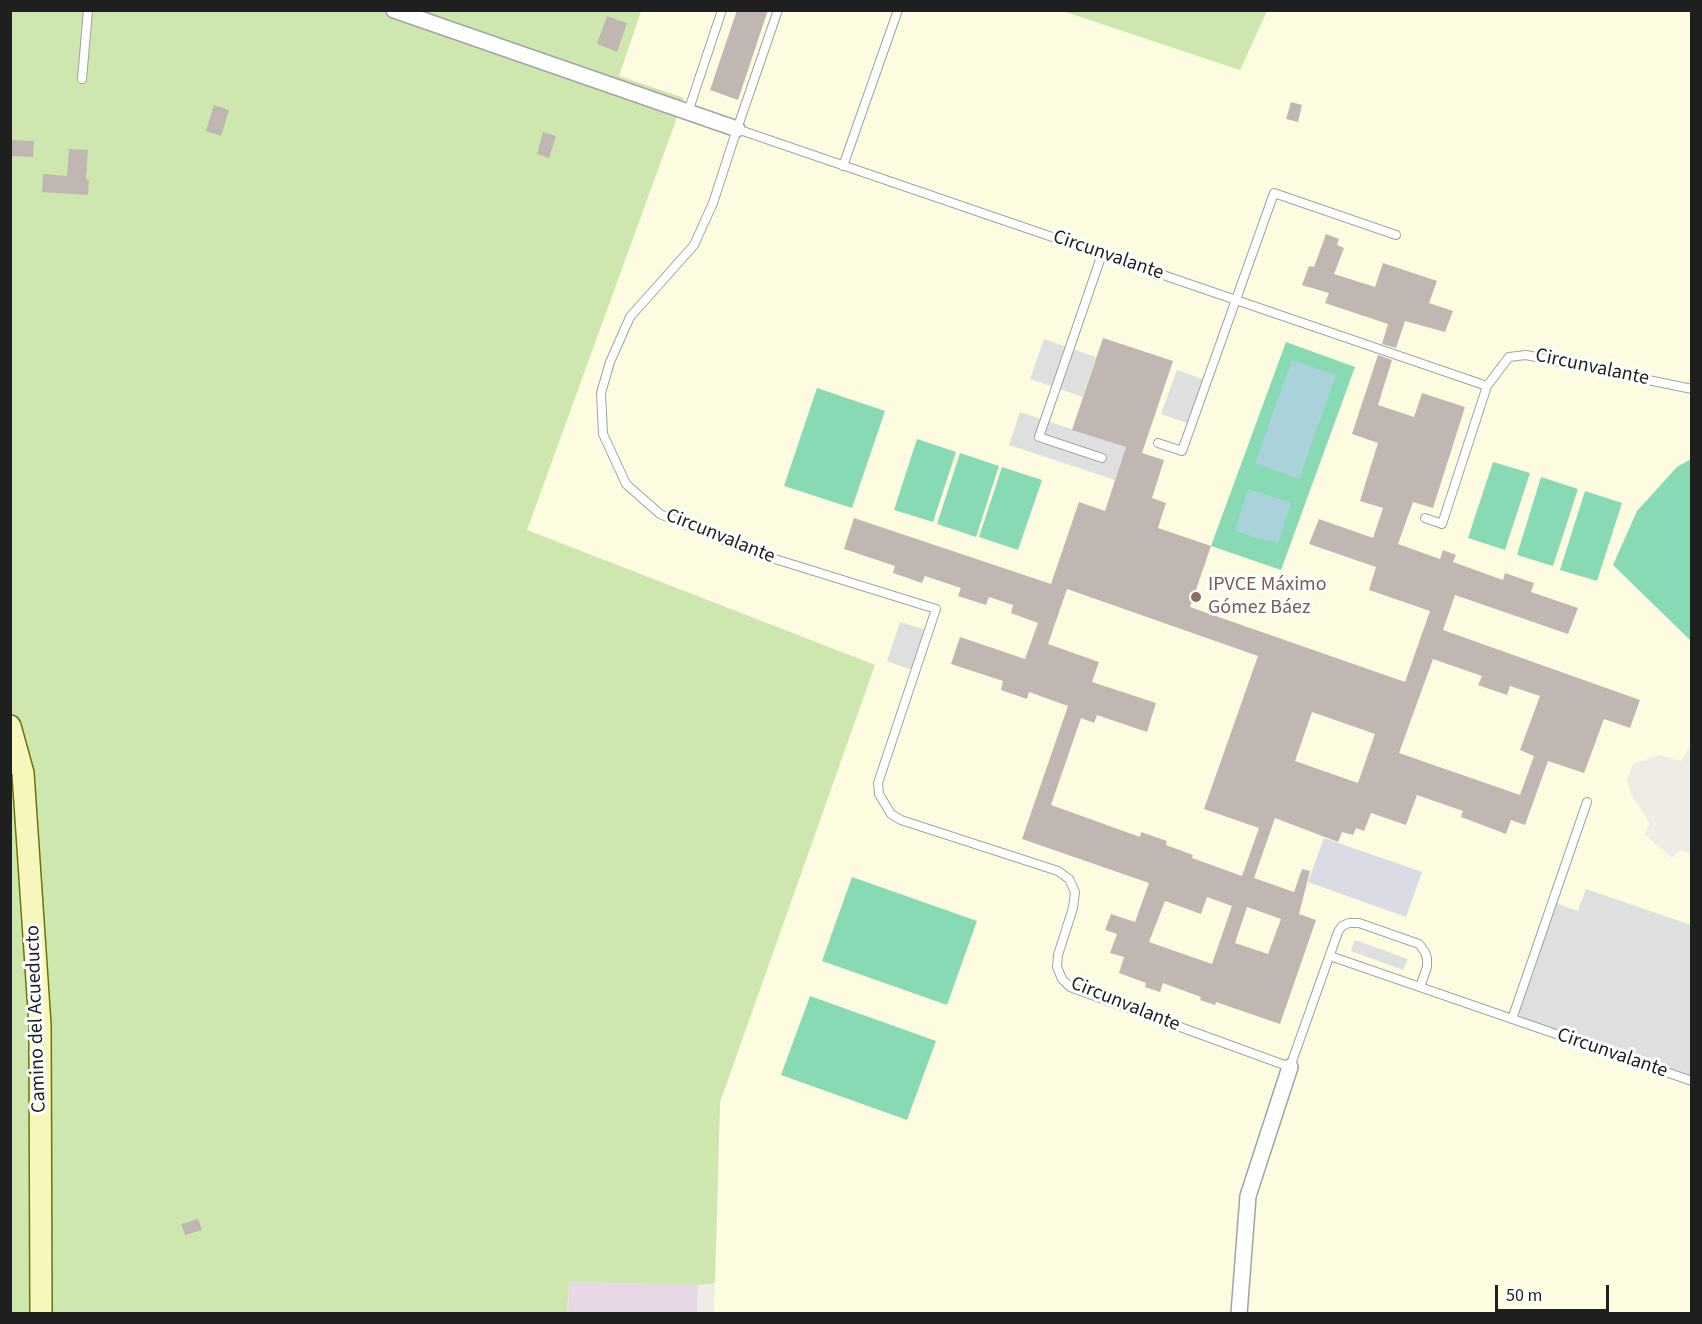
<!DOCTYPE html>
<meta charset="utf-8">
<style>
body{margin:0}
#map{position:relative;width:1702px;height:1324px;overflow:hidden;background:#efece6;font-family:"Source Sans 3",sans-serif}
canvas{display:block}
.frame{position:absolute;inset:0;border:12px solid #1f1f1f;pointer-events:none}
.scale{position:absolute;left:1495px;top:1285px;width:114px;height:27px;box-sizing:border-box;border:3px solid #1f1f1f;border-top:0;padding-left:8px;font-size:18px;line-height:21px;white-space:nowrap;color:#1f1f1f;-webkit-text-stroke:4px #fff;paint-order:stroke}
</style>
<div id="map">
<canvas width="1702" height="1324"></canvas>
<div class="frame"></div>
<div class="scale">50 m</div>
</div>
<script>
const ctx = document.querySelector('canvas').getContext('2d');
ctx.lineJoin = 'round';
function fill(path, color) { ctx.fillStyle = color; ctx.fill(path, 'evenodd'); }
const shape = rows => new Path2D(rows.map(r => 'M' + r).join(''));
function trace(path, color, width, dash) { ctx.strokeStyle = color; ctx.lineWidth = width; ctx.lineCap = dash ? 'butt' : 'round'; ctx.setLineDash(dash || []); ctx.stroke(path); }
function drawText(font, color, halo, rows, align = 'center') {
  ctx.font = font + ' "Source Sans 3",sans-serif'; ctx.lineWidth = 6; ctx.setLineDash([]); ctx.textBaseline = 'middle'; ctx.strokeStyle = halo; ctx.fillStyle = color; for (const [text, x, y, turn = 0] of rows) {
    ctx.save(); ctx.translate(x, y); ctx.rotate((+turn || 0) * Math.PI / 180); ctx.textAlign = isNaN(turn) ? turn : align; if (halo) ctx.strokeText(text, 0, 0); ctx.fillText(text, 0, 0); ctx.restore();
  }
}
fill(shape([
 [569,1282,698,1285,697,1313,568,1314]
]), '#e8d8e6');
fill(shape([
 [641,11,1063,11,1240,70,1267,11,1691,11,1691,745,1681,761,1660,755,1633,764,1627,780,1631,794,1650,824,1644,834,1672,858,1680,850,1691,854,1691,1313,714,1313,720,1102,875,665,526,530,684,98,619,76]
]), '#fdfce1');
fill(shape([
 [10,11,641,11,619,76,684,98,527,530,875,665,720,1102,715,1283,698,1285,569,1282,567,1314,11,1313],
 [1063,11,1267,11,1240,70]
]), '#cee7af');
fill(shape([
 [1286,342,1355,367,1281,570,1211,546],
 [817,388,885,411,852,508,784,486],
 [917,439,956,452,933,522,894,510],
 [960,453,999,466,976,537,937,524],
 [1691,459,1691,641,1613,565,1637,511,1677,467],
 [1493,462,1530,473,1505,550,1468,538],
 [1002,467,1042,480,1018,550,979,537],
 [1541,477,1578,489,1553,566,1517,555],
 [1585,491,1622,503,1597,581,1560,570],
 [852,877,977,921,947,1005,822,961],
 [810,996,936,1041,907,1120,781,1075]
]), '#88dab5');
fill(shape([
 [1044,339,1096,357,1083,397,1030,379],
 [1177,370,1208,381,1192,425,1161,414],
 [1020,412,1126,447,1115,480,1009,445],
 [900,622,929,631,915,671,887,661],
 [1586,889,1691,925,1691,1081,1512,1019,1552,902,1578,911],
 [1355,940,1408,959,1403,970,1351,951]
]), '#dfdfdf');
fill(shape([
 [1324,838,1422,872,1406,917,1308,882]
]), '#dadbe5');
fill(shape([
 [1292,360,1336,375,1299,479,1255,463],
 [1248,489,1291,503,1278,544,1235,531]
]), '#a9d2db');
fill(shape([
 [737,10,768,10,738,100,710,90],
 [607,16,627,23,617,52,597,44],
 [1291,102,1302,105,1298,122,1286,119],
 [214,105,229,110,221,136,206,131],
 [543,132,556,136,549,158,537,154],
 [10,140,34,141,33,157,10,156],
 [69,149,88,150,86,179,89,180,88,195,42,192,43,174,67,176],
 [1326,234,1339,239,1337,245,1344,248,1334,274,1375,287,1383,263,1437,281,1429,303,1453,311,1445,332,1405,321,1396,348,1382,344,1388,324,1325,303,1329,293,1302,285,1309,266,1314,267],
 [1103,338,1173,361,1142,453,1164,460,1152,498,1166,503,1158,528,1211,546,1190,607,1405,682,1430,611,1369,590,1376,567,1309,544,1319,519,1373,538,1383,508,1360,501,1378,443,1352,434,1378,355,1392,360,1378,405,1414,417,1422,393,1465,407,1433,508,1413,502,1398,544,1440,559,1443,550,1456,555,1453,562,1503,580,1505,573,1534,583,1531,592,1578,608,1568,634,1455,595,1443,630,1640,700,1630,728,1604,719,1584,773,1548,761,1525,825,1511,820,1506,834,1461,817,1463,811,1417,795,1406,825,1371,813,1364,831,1356,828,1353,835,1342,832,1338,842,1275,818,1254,878,1294,892,1302,869,1310,871,1299,914,1316,920,1280,1024,1216,1002,1215,1005,1200,1000,1201,997,1163,983,1160,992,1145,987,1146,983,1119,973,1124,957,1110,953,1117,934,1105,930,1111,914,1135,922,1149,883,1022,839,1068,706,1029,692,1027,699,1001,690,1003,681,951,664,960,637,1025,659,1038,623,1011,613,1013,605,989,597,986,605,958,596,961,588,925,576,922,583,893,573,895,566,844,549,854,518,1051,584,1079,502,1105,511,1126,447,1072,430],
 [1067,589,1258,656,1204,809,1259,828,1242,876,1192,858,1193,855,1166,845,1167,841,1141,832,1140,837,1051,805,1081,718,1094,723,1097,715,1147,732,1156,703,1092,682,1099,662,1048,644],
 [1433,659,1482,676,1478,685,1507,695,1510,686,1540,696,1520,750,1534,756,1520,795,1399,753],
 [1312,712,1375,734,1358,783,1295,761],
 [1207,897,1232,906,1212,964,1149,942,1165,901,1201,914],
 [1247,907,1281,919,1268,954,1235,943],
 [198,1219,202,1230,185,1235,181,1224]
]), '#c0b7b3');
const lane = shape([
 [82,79,88,10],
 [688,112,722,10],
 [737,129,778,10],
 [843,166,898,10],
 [1102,254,1039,437,1102,458],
 [1158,443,1182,451,1274,193,1396,235],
 [1425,518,1442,524,1487,386],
 [1330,956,1692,1081],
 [1420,987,1427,967,1427,958,1425,952,1419,944,1359,923,1349,923,1342,926,1338,932,1290,1067,1070,987,1062,979,1057,967,1058,955,1073,908,1075,892,1069,879,1058,871,901,820,891,814,879,794,878,783,936,609,746,550,660,514,626,484,603,434,601,393,610,362,630,317,694,245,713,203,737,129,1487,386,1509,357,1526,355,1692,389],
 [1512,1019,1587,802]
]);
const street = shape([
 [394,10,737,129],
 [1239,1314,1248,1196,1290,1067]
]);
const secondary = shape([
 [10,726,23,773,40,1025,41,1314]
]);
trace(lane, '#a3a3a3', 10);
trace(street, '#a3a3a3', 18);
trace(secondary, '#6d720b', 24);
trace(lane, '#fff', 8);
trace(street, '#fff', 15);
trace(secondary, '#f6f6bd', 21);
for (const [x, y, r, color] of [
 [1196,597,6,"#8d6e63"]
]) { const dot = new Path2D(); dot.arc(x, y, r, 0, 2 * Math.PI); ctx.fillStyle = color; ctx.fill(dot); trace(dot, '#fff', 2); }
drawText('20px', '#1f1f1f', '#fff', [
 ["Circunvalante",1108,256,19],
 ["Circunvalante",1592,368,12],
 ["Circunvalante",720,537,22],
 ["Circunvalante",1125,1005,22],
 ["Camino del Acueducto",37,1019,-92],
 ["Circunvalante",1612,1054,19]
]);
drawText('20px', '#785e54', '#fff', [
 ["IPVCE Máximo",1208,586],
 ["Gómez Báez",1208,609]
], 'left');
</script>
